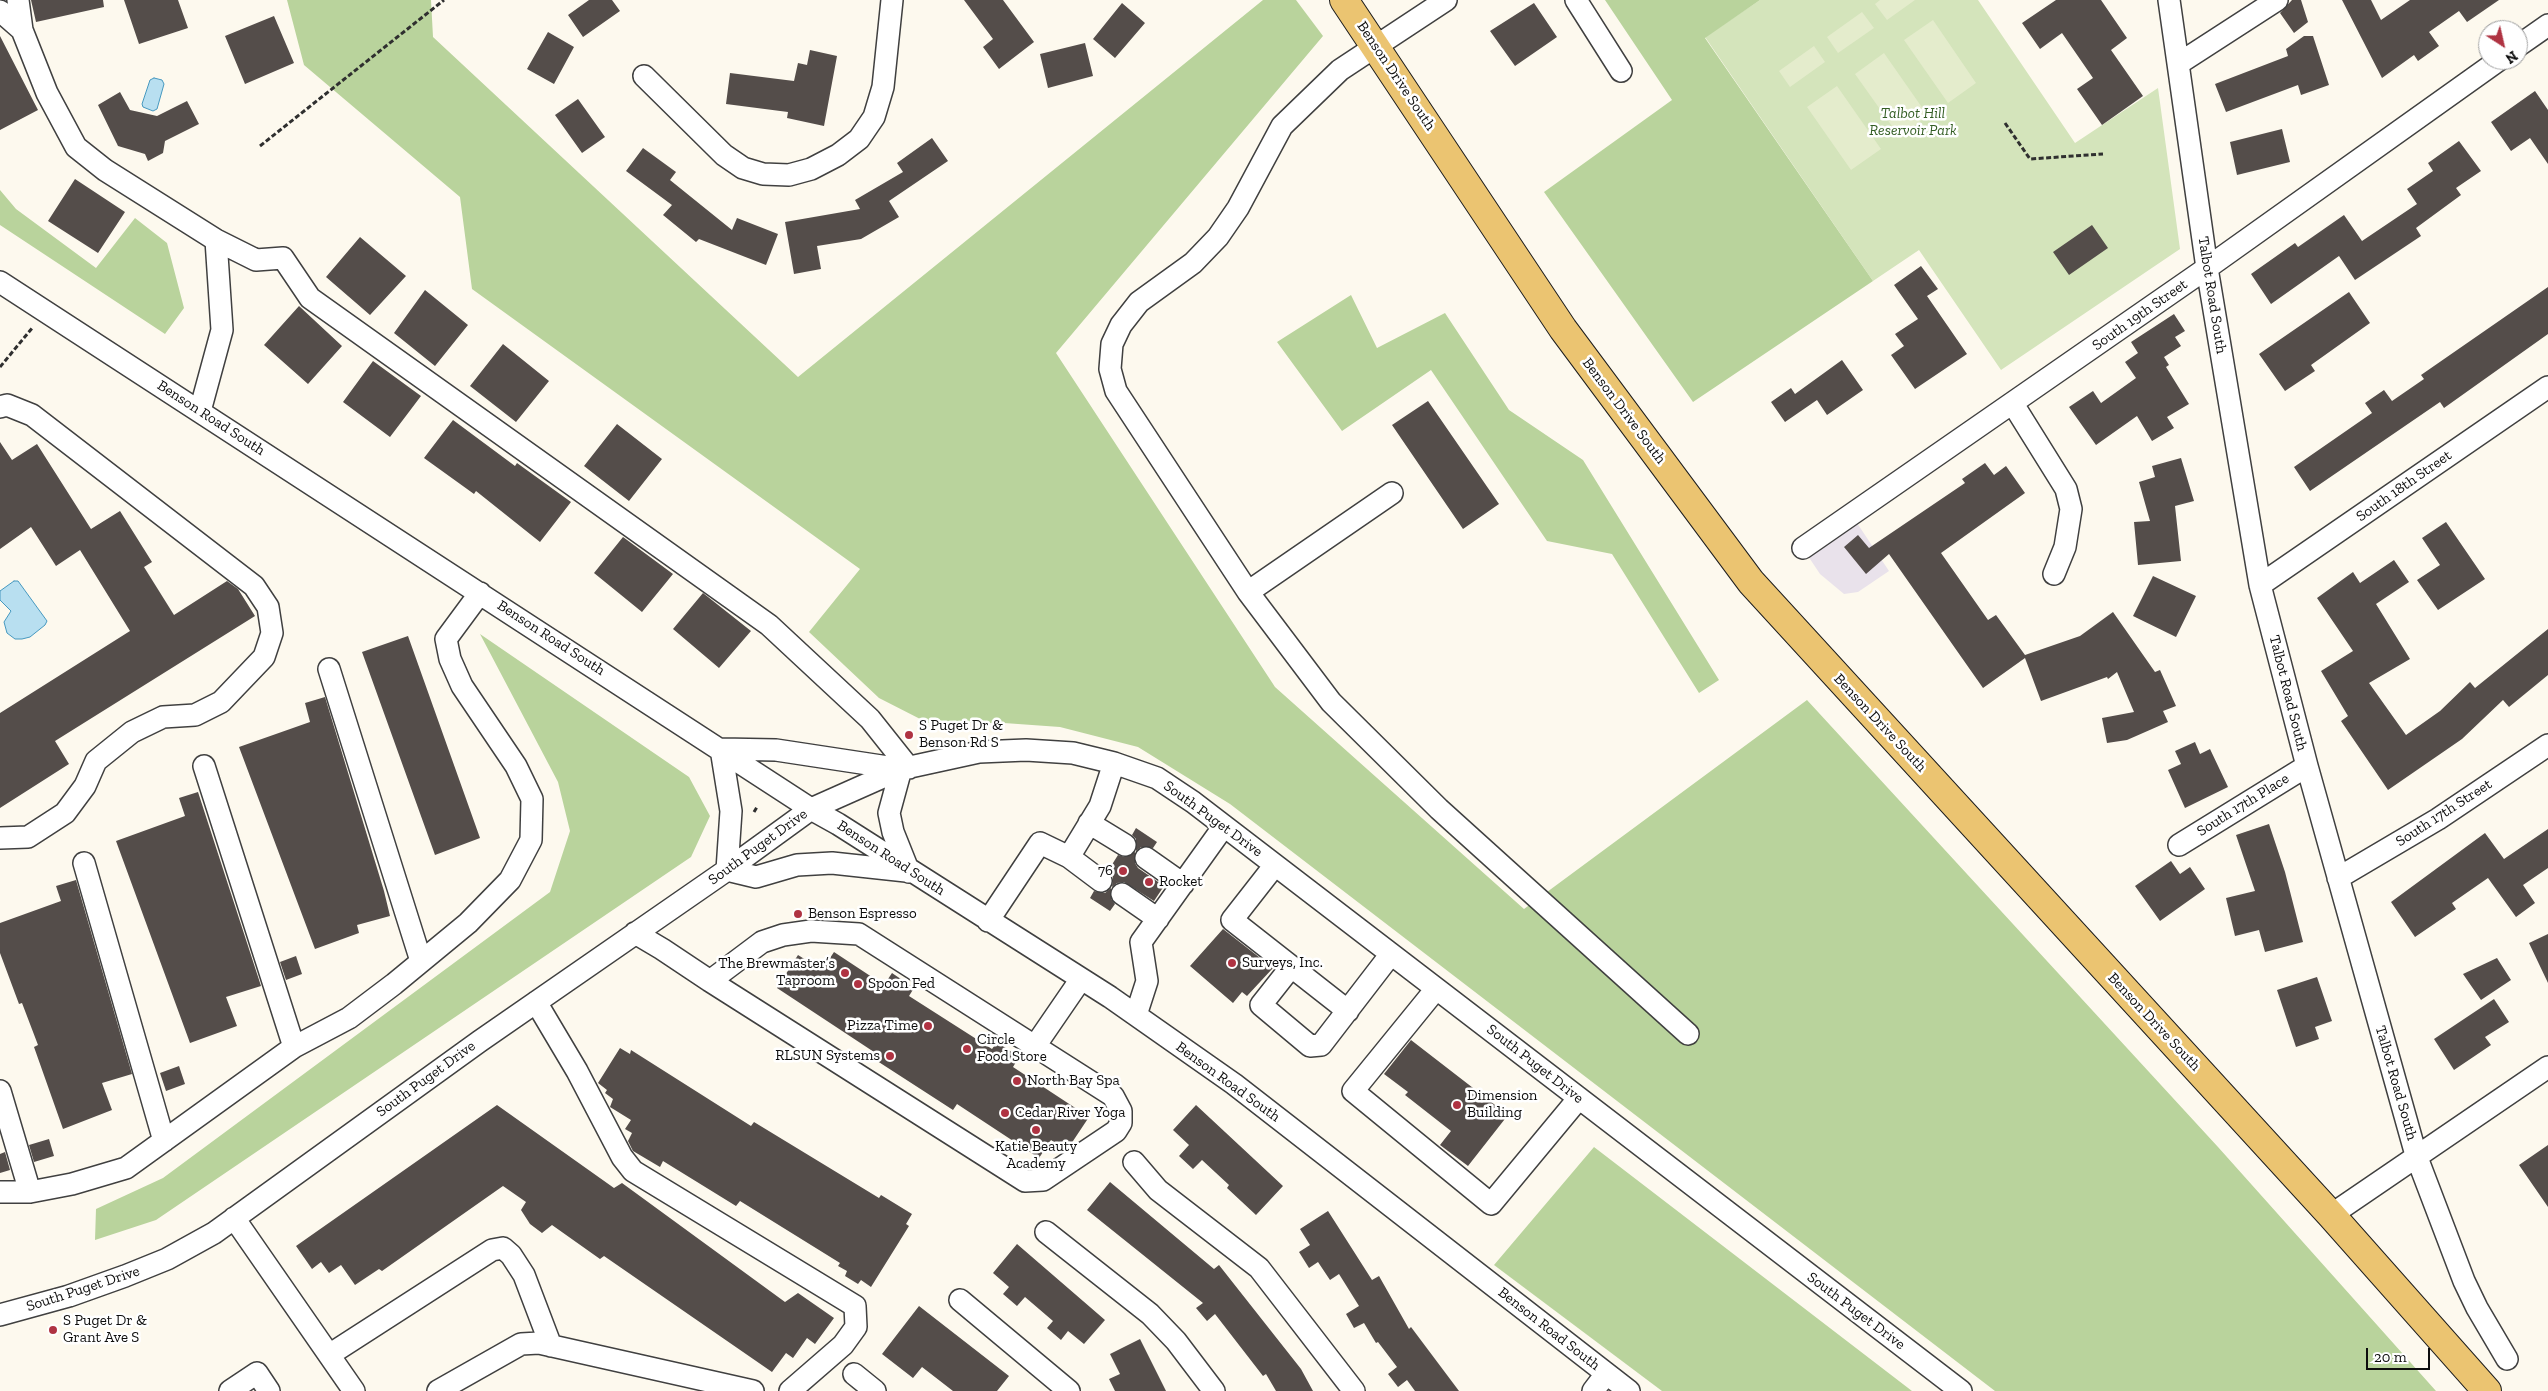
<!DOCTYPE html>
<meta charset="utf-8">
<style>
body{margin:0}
#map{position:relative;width:2548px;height:1391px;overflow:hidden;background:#fdf9ee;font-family:"Zilla Slab",serif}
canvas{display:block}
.north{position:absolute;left:2478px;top:20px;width:50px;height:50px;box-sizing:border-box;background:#fff;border:1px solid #9e9e9e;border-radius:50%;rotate:145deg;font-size:14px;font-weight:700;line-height:20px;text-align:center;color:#0d0d0d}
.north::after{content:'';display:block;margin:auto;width:18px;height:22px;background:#af3342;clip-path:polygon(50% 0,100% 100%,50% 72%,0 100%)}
.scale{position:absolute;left:2366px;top:1348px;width:64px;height:22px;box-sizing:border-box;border:2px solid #0d0d0d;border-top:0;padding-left:6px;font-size:15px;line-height:18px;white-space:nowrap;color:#0d0d0d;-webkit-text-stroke:4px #fff;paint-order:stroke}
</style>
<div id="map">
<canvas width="2548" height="1391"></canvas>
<div class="north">N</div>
<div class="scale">20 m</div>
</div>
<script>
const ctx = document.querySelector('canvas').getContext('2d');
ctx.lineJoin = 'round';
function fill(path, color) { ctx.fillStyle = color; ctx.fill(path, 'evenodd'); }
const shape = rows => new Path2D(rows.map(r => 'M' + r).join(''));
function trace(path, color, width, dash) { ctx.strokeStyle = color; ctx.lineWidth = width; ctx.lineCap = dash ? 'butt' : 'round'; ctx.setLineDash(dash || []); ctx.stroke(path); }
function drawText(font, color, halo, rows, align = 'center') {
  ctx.font = font + ' "Zilla Slab",serif'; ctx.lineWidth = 5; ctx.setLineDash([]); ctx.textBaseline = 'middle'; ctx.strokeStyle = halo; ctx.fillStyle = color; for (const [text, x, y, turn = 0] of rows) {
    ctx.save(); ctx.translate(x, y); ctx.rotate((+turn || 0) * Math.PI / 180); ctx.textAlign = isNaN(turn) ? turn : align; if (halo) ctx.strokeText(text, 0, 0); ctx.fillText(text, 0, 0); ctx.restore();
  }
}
fill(shape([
 [1857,523,1889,571,1858,592,1844,594,1820,574,1808,556]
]), '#e9e2eb');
fill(shape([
 [1760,0,1978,0,2075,143,2158,88,2180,249,2001,370,1919,250,1873,281,1705,37]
]), '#d4e4bb');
fill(shape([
 [287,0,431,0,433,37,798,377,1263,0,1296,0,1323,36,1056,353,1275,687,1524,909,1807,700,2218,1147,2436,1391,1995,1391,1230,804,1138,747,1060,727,1004,723,928,723,879,698,809,632,860,569,472,289,460,197,304,65],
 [1605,0,1760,0,1705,38,1873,281,1693,402,1544,192,1672,100],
 [0,190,16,209,96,268,135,218,167,243,184,308,165,334,0,225],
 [1351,295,1377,348,1445,313,1509,410,1583,460,1719,680,1699,693,1612,554,1547,541,1431,370,1342,431,1277,342],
 [480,634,689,777,710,816,691,857,156,1220,95,1240,96,1209,163,1178,550,892,570,831,558,782],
 [1594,1147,1912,1391,1662,1391,1494,1265]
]), '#b9d39c');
fill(shape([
 [1880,0,1915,0,1887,20,1875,4],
 [1862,12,1874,28,1838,53,1827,37],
 [1933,20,1976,83,1948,103,1904,40],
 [1814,46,1825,62,1790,87,1779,71],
 [1884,53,1928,116,1899,136,1855,74],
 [1837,86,1881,149,1851,170,1807,107]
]), '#e4eccc');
const water = shape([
 [154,78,162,80,164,84,157,109,153,111,143,107,142,104,150,80,154,78],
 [14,581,18,581,47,621,45,625,30,637,22,639,15,639,7,633,4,622,11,611,0,600,0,591,14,581]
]);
fill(water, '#b8dff0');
trace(water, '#4698bf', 1);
fill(shape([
 [31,0,103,0,104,7,36,22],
 [124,0,178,0,188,28,139,44],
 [589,0,612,0,620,11,583,37,568,15],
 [964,0,1003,0,1034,42,999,69,983,47,993,39],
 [2056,0,2101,0,2127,38,2111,50,2143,96,2102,125,2077,89,2093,78,2062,33,2040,49,2022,23],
 [2292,0,2301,0,2308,22,2294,33,2280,13],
 [2342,0,2371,0,2381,20,2410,0,2499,0,2467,22,2459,11,2429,32,2439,46,2418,61,2414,55,2382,78],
 [1122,3,1145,23,1115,58,1093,39],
 [1534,3,1557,37,1515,66,1490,31],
 [274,16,294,63,245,84,225,36],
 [548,32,574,47,554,84,527,69],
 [0,36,38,110,0,130],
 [2304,36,2313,36,2329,85,2301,95,2298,85,2226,112,2215,84,2288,56,2286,49],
 [1085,43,1093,76,1048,88,1040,54],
 [810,50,837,56,824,126,787,118,788,112,726,104,730,73,794,81,798,63,807,65],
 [2535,91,2548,110,2548,164,2530,138,2511,151,2491,122],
 [120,92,130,110,157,116,187,101,199,124,165,141,163,153,148,161,145,154,118,146,98,105],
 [578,99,605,137,582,153,555,115],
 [2282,129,2290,162,2237,175,2230,142],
 [932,138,948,161,889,201,899,217,861,239,817,246,821,269,794,274,785,222,860,209,855,200,903,172,897,163],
 [2459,141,2481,171,2456,188,2461,195,2416,228,2421,236,2355,280,2339,256,2271,304,2251,274,2295,243,2298,247,2344,215,2362,241,2417,204,2407,189,2433,171,2428,163],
 [643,148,676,172,670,180,732,230,737,218,778,234,766,265,699,239,696,242,663,215,672,205,626,171],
 [75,179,125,212,98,253,48,221],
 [2092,225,2108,248,2069,275,2053,252],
 [360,237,406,276,370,315,326,277],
 [1921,266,1938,289,1927,296,1967,354,1915,389,1891,355,1904,346,1895,334,1918,319,1894,285],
 [2548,287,2548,334,2444,408,2440,402,2310,491,2294,467,2372,413,2365,403,2384,390,2392,401,2424,379,2421,375],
 [425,290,468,325,435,366,394,333],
 [2349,292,2370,323,2311,365,2315,371,2285,391,2259,354],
 [299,306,342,346,308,384,264,345],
 [2174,314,2185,331,2175,337,2181,346,2164,357,2169,365,2166,367,2189,404,2167,417,2174,428,2152,441,2137,416,2096,445,2069,407,2093,391,2101,403,2136,378,2125,362,2138,353,2131,342],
 [503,344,549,381,516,422,470,386],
 [1842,360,1863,390,1827,415,1817,400,1785,422,1771,402,1791,388,1795,394],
 [373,361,421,396,390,437,343,402],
 [1428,401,1499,504,1463,529,1392,425],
 [453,420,515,466,517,463,571,502,540,542,476,491,474,494,424,458],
 [617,424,662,459,629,501,584,466],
 [0,442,12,460,37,444,91,529,120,511,152,562,144,567,174,615,227,581,238,589,255,616,55,741,69,764,0,808,0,713,130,631,80,550,56,566,31,527,0,549],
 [2181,458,2194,501,2175,506,2181,561,2138,565,2134,522,2150,521,2139,482,2155,477,2152,466],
 [1985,463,1994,475,2006,466,2025,493,1941,553,1988,620,1996,615,2025,655,2080,636,2113,612,2155,672,2160,670,2176,706,2163,711,2168,722,2127,740,2107,743,2102,718,2134,712,2117,672,2108,679,2107,677,2041,701,2025,658,1983,688,1889,554,1866,574,1844,547,1858,535,1869,548,1965,483,1962,479],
 [2446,522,2485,579,2438,610,2417,580,2440,565,2422,538],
 [623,537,673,574,642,612,594,573],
 [2394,560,2409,582,2376,604,2410,659,2369,683,2406,735,2440,711,2470,682,2475,688,2548,629,2548,675,2509,707,2503,700,2462,739,2388,790,2341,721,2348,716,2321,671,2353,651,2317,598,2353,572,2360,583],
 [2153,576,2196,596,2176,637,2133,616],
 [703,593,751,631,719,668,673,629],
 [408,636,480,838,435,855,362,652],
 [325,697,384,891,390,916,357,925,359,933,315,949,239,747,310,722,305,703],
 [2195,742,2200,754,2210,749,2228,787,2185,808,2168,770,2181,764,2175,751],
 [198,792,261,986,226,997,237,1026,190,1043,116,841,185,816,179,798],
 [2269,824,2285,872,2303,942,2265,952,2259,930,2235,936,2226,898,2255,891,2236,835],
 [1136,828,1157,842,1153,848,1141,847,1136,851,1136,839,1132,835],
 [2548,829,2548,868,2523,885,2535,903,2516,917,2488,878,2452,903,2456,909,2415,937,2391,902,2485,833,2504,859],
 [1135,852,1135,863,1138,868,1164,886,1154,901,1124,882,1117,883,1112,887,1113,877,1108,871,1118,855,1125,857],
 [2171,861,2180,874,2190,867,2205,889,2160,921,2135,886],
 [76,880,132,1074,102,1083,112,1110,63,1129,34,1047,38,1045,22,1003,19,1004,0,953,0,923,61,901,56,886],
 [1111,888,1111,899,1115,904,1110,911,1090,898,1094,891,1105,893],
 [1223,929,1273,968,1247,996,1242,992,1233,1003,1190,966],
 [2548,934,2548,983,2529,943],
 [834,952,884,985,892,973,914,988,909,996,992,1049,997,1042,1019,1057,1013,1067,1089,1117,1069,1147,1066,1150,1051,1140,1039,1158,957,1104,953,1110,871,1057,874,1052,777,988,798,955,822,970],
 [296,956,302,974,286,980,280,962],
 [2497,958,2511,980,2481,1000,2463,974],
 [2317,977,2332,1021,2315,1027,2319,1039,2296,1047,2277,990],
 [2494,999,2509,1022,2485,1037,2491,1045,2454,1070,2434,1039],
 [1411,1040,1508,1115,1468,1166,1440,1145,1451,1131,1405,1095,1408,1092,1384,1074],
 [620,1048,630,1054,631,1050,751,1126,754,1122,879,1198,881,1195,912,1214,906,1224,909,1226,871,1287,861,1280,858,1284,845,1276,847,1271,838,1266,840,1263,740,1201,736,1206,663,1161,660,1167,633,1151,628,1141,632,1133,625,1129,631,1120,610,1107,613,1099,605,1093,607,1090,598,1083],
 [179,1066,185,1084,166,1091,160,1073],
 [497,1105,614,1188,622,1183,785,1302,798,1293,834,1318,815,1344,807,1338,793,1358,786,1353,772,1372,604,1256,600,1259,552,1225,542,1233,530,1224,521,1210,526,1202,503,1186,382,1271,379,1269,355,1285,341,1265,329,1273,321,1262,312,1269,296,1246],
 [1196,1105,1283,1186,1256,1215,1227,1188,1229,1185,1202,1160,1193,1169,1179,1156,1189,1145,1173,1130],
 [49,1139,54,1156,34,1162,29,1145],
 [2548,1145,2548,1207,2519,1165],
 [5,1152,10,1170,0,1173,0,1154],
 [1110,1182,1214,1269,1219,1265,1301,1369,1313,1391,1276,1391,1266,1374,1263,1376,1215,1314,1207,1321,1196,1308,1203,1303,1087,1210],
 [1328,1211,1372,1280,1379,1276,1409,1329,1411,1327,1459,1391,1415,1391,1407,1380,1398,1387,1388,1374,1397,1367,1378,1342,1376,1343,1364,1323,1354,1328,1346,1314,1359,1306,1339,1274,1330,1280,1318,1262,1309,1268,1299,1252,1310,1245,1300,1229],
 [1017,1244,1105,1320,1084,1344,1068,1331,1061,1340,1047,1328,1053,1321,1025,1297,1017,1306,1003,1294,1009,1287,993,1273],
 [919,1306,1009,1376,997,1391,953,1391,922,1367,913,1378,882,1354],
 [1140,1339,1166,1391,1115,1391,1109,1379,1120,1374,1110,1354]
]), '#544d4a');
const minor = shape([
 [18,0,22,30,47,93,76,147,105,170,216,240,256,260,283,258,310,298,769,625,870,719,909,768],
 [1446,0,1340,70,1282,126,1238,208,1218,237,1193,263,1139,302,1121,325,1112,344,1110,369,1116,391,1248,592,1331,702,1439,809,1688,1034],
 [1576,0,1621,71],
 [2169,0,2207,268,2260,585,2307,766,2416,1155,2464,1281,2477,1308,2507,1359],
 [0,11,22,30],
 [2518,46,2548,25],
 [2178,64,2277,0],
 [644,76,724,155,743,168,763,174,789,175,811,169,838,155,859,139,874,117,883,87,892,0],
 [0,282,811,809,838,824,1110,997,1234,1084,1629,1391],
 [2013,404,2066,489,2071,509,2065,547,2054,574],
 [0,407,7,405,32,415,254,586,268,607,272,633,264,657,221,702,195,715,163,717,132,732,96,761,85,786,65,813,28,837,0,838],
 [200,411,222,330,216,240],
 [1803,548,2207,268,2499,60],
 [2260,585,2548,387],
 [1248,592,1392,493],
 [329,669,421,961],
 [721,749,776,750,901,769],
 [721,749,731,811,727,870],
 [204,766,294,1047],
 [901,769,889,813,893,832,909,872],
 [1089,823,1125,845],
 [2179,845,2307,766],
 [1069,857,1101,881],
 [1146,858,1183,884],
 [84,863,164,1141],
 [1275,865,1232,920,1348,1011],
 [727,870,756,877,797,865,832,863,906,871],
 [2338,878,2438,819,2548,745],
 [1122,894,1158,919],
 [988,921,1040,843,1069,857,1100,806,1114,763],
 [635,933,662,949,710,981,1025,1181,1043,1180,1116,1131,1121,1123,1121,1111,1113,1096,859,934,811,931,783,935,762,942,710,981],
 [1291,967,1261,1005,1310,1046,1321,1045,1391,954],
 [1436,989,1353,1091,1491,1204,1579,1098],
 [536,1002,577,1071,622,1157,633,1171,855,1306,856,1327,843,1345,790,1391],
 [1136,1015,1147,981,1141,942,1224,826],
 [1035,1046,1081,979],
 [0,1091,30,1192],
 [1134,1162,1158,1190,1259,1268,1354,1391],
 [0,1192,30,1192,72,1184,126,1168,294,1047,349,1018,394,984,468,923,510,880,531,840,532,799,516,766,462,686,450,659,446,639,480,593],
 [2331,1215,2548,1067],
 [234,1218,354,1391],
 [1046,1232,1150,1314,1176,1341,1214,1391],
 [960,1300,1069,1391],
 [0,1315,69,1296,125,1276,167,1259,214,1233,480,1041,727,870,811,809,901,769,979,752,1026,750,1073,753,1114,763,1157,778,1193,802,1961,1391],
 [329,1355,492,1250,503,1248,511,1255,524,1275,551,1346],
 [854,1374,875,1391],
 [230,1391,257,1373,269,1391],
 [438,1391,521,1344,539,1343,753,1391],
 [1593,1391,1606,1374]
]);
const major = shape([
 [1344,0,1563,329,1751,582,2331,1215,2487,1391]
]);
trace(minor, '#404040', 24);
trace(major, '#1e1e1e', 30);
trace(shape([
 [2005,123,2030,159,2103,154],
 [260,146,444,0],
 [0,367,33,327],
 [754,812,757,807]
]), '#2f2f2f', 3, [5, 2.5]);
trace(minor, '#fff', 21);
trace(major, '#ebc471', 28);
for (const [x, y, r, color] of [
 [909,735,5,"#af3342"],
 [1123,871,5,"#af3342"],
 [1149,882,5,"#af3342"],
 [798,914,5,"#af3342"],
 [1232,963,5,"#af3342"],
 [845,973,5,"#af3342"],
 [858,984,5,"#af3342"],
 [928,1026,5,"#af3342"],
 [967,1049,5,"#af3342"],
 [890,1056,5,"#af3342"],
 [1017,1081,5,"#af3342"],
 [1457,1105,5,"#af3342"],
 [1005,1113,5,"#af3342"],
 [1036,1130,5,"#af3342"],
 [53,1330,5,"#af3342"]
]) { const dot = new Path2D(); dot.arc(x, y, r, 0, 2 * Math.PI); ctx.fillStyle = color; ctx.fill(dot); trace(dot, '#fff', 2); }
drawText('15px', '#0d0d0d', '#fff', [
 ["Benson Drive South",1396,76,56],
 ["Talbot Road South",2212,295,81],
 ["South 19th Street",2140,315,-35],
 ["Benson Drive South",1624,411,53],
 ["Benson Road South",211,418,33],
 ["South 18th Street",2404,486,-35],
 ["Benson Road South",551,638,33],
 ["Talbot Road South",2288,693,76],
 ["Benson Drive South",1880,723,47],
 ["South 17th Place",2243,805,-32],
 ["South 17th Street",2444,813,-33],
 ["South Puget Drive",1213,819,36],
 ["South Puget Drive",758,847,-36],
 ["Benson Road South",891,858,33],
 ["Benson Drive South",2154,1022,47],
 ["South Puget Drive",1535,1064,38],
 ["South Puget Drive",426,1079,-36],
 ["Benson Road South",1228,1082,36],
 ["Talbot Road South",2396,1083,74],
 ["South Puget Drive",83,1289,-18],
 ["South Puget Drive",1856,1311,37],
 ["Benson Road South",1549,1329,38]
]);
drawText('italic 15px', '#345e24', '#fff', [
 ["Talbot Hill",1913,114],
 ["Reservoir Park",1913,131]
]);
drawText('15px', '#0d0d0d', '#fff', [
 ["S Puget Dr &",919,726],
 ["Benson Rd S",919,743],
 ["76",1113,871,"right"],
 ["Rocket",1159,882],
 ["Benson Espresso",808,914],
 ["Surveys, Inc.",1242,963],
 ["The Brewmaster’s",835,964,"right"],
 ["Taproom",835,981,"right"],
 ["Spoon Fed",868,984],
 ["Pizza Time",918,1026,"right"],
 ["Circle",977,1040],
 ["Food Store",977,1057],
 ["RLSUN Systems",880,1056,"right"],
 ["North Bay Spa",1027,1081],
 ["Dimension",1467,1096],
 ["Building",1467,1113],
 ["Cedar River Yoga",1015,1113],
 ["Katie Beauty",1036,1147,"center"],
 ["Academy",1036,1164,"center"],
 ["S Puget Dr &",63,1321],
 ["Grant Ave S",63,1338]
], 'left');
</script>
